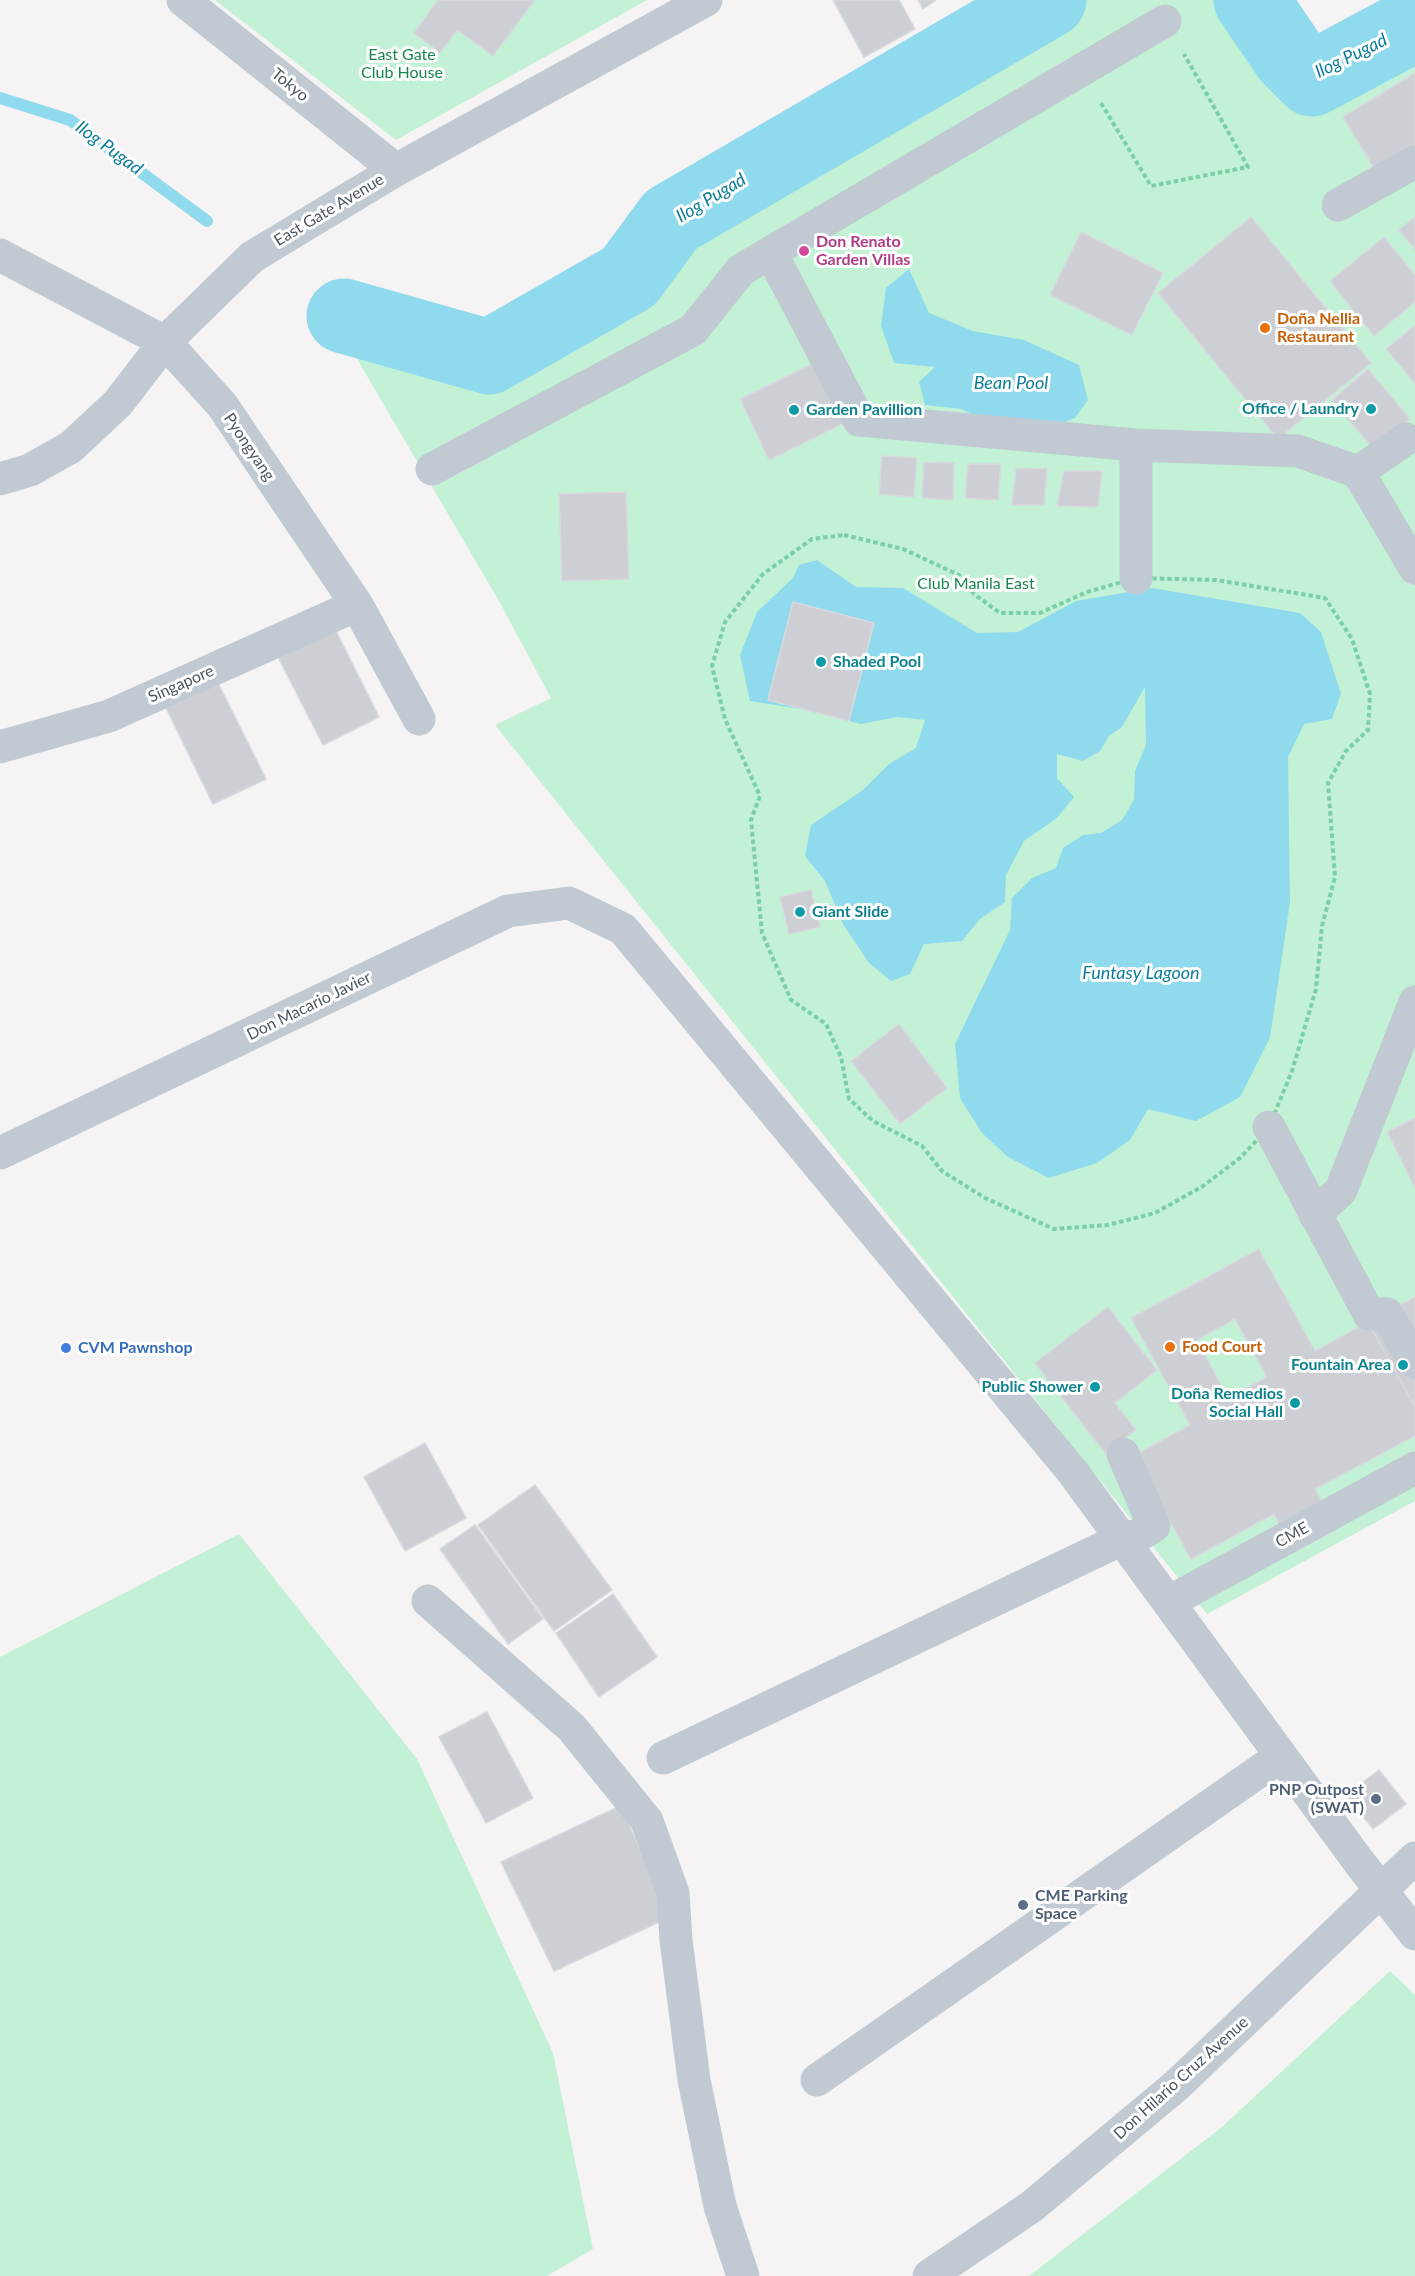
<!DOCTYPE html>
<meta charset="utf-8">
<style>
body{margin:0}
canvas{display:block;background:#f5f3f3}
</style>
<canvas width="1415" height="2276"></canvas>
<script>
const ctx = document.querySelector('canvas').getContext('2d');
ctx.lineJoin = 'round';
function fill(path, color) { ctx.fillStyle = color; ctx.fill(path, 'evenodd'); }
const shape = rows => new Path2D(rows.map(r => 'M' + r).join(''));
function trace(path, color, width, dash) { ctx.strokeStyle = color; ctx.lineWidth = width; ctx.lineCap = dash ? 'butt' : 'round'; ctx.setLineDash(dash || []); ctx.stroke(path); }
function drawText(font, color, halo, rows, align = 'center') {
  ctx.font = font + ' Lato,sans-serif'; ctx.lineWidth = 6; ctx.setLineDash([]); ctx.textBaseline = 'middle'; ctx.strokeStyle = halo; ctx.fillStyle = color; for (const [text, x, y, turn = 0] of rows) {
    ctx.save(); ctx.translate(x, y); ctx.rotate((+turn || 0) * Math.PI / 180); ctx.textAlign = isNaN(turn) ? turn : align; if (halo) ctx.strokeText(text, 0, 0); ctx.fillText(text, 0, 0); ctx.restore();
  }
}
fill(shape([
 [215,0,647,0,396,140],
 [1070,0,1230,0,1280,81,1300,100,1321,101,1415,49,1415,1501,1207,1614,495,725,551,698,499,601,350,347,500,376,654,285,700,234],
 [239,1534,417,1759,553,2053,593,2249,547,2276,0,2276,0,1657],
 [1390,1971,1415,1995,1415,2276,1029,2276,1222,2127]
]), '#c3f1d5');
fill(shape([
 [909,269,929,313,973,331,1024,340,1079,365,1088,400,1075,418,1054,426,995,425,961,409,925,405,919,382,935,367,894,363,881,326,886,288],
 [817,560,856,587,903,588,977,633,1018,632,1076,601,1152,588,1300,613,1321,632,1341,694,1332,719,1304,724,1288,757,1290,902,1270,1038,1240,1097,1196,1121,1148,1109,1130,1140,1097,1163,1049,1178,1008,1157,982,1133,960,1098,955,1044,1010,930,1012,898,1032,878,1056,868,1063,848,1083,835,1101,833,1122,820,1134,800,1135,771,1146,745,1145,687,1122,727,1109,736,1100,751,1083,761,1057,754,1057,778,1074,797,1057,818,1024,841,1006,875,1005,902,980,919,962,941,924,944,910,974,891,981,869,963,843,924,825,881,805,856,811,825,863,790,889,764,916,748,925,720,898,717,861,724,800,709,750,701,740,655,757,612,793,578,799,565]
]), '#90daee');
trace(shape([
 [0,98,70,120,207,221]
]), '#90daee', 12);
trace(shape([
 [1251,0,1290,57,1312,79,1415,24],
 [344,316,489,357,629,277,671,220,1049,0]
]), '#90daee', 75);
const building = shape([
 [438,0,535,0,493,56,457,30,440,53,414,33,438,0],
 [833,0,899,0,915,29,864,57,833,0],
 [918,0,936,0,923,9,918,0],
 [1415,73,1415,149,1376,172,1343,117,1415,73],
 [1251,217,1371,363,1278,439,1158,293,1251,217],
 [1415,217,1415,249,1399,230,1415,217],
 [1081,232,1163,273,1132,335,1050,295,1081,232],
 [1384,237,1415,275,1415,302,1374,336,1330,281,1384,237],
 [1415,325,1415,383,1386,349,1415,325],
 [819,361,848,421,769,460,740,399,819,361],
 [1368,369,1410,419,1374,450,1332,400,1368,369],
 [882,456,917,458,914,497,879,494,882,456],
 [924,462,954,463,953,500,922,498,924,462],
 [968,464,1001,464,998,500,965,498,968,464],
 [1047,468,1044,505,1012,505,1016,469,1047,468],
 [1064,471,1102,471,1098,507,1057,506,1064,471],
 [626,492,629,579,562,581,559,494,626,492],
 [793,602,874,623,849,721,768,700,793,602],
 [333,625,379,717,323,745,276,653,333,625],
 [218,683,266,779,213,804,166,708,218,683],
 [811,890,820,927,789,934,780,897,811,890],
 [899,1024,947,1088,900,1124,851,1061,899,1024],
 [1415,1118,1415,1188,1387,1132,1415,1118],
 [1259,1249,1315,1351,1368,1322,1415,1407,1415,1436,1315,1489,1326,1509,1284,1532,1274,1514,1191,1559,1133,1456,1190,1425,1131,1318,1259,1249],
 [1235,1319,1267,1377,1228,1398,1197,1340,1235,1319],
 [1415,1297,1415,1407,1368,1322,1415,1297],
 [1108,1307,1157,1370,1115,1403,1136,1430,1105,1453,1035,1363,1108,1307],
 [425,1443,466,1518,405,1551,364,1477,425,1443],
 [535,1485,612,1590,554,1631,478,1525,535,1485],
 [475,1525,543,1619,508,1644,440,1549,475,1525],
 [613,1594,657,1657,599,1697,556,1633,613,1594],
 [487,1712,533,1798,486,1823,439,1737,487,1712],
 [1379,1770,1406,1804,1373,1829,1346,1795,1379,1770],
 [620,1806,672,1916,554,1971,501,1862,620,1806]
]);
fill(building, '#cdcfd5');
trace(building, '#d7d9de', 1.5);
trace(shape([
 [1101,103,1151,186,1248,167,1184,54],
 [844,535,903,549,959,575,974,594,1000,613,1040,613,1087,592,1136,578,1216,580,1325,598,1352,639,1370,694,1368,730,1346,751,1328,783,1335,877,1322,926,1316,989,1292,1071,1269,1127,1240,1158,1203,1186,1155,1213,1108,1225,1054,1229,985,1198,942,1171,922,1146,873,1121,849,1099,841,1057,826,1024,791,1000,762,933,751,820,760,796,725,719,712,666,725,622,763,574,812,539,844,535]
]), '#7ad0a6', 4, [4.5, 3]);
trace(shape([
 [183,0,396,170],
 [1338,205,1415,162],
 [771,253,859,420,1136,445,1298,451,1358,472,1406,439],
 [0,255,165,342,222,405,357,605,419,719],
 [432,469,693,330,741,270,1165,21],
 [1358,472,1415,568],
 [0,479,30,470,71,447,118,403,165,342,252,257,396,170,706,0],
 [1136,578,1136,445],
 [0,747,109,716,357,605],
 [1269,1127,1369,1314,1387,1314,1415,1362],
 [0,1153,508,911,569,903,623,929,1072,1471,1359,1862,1415,1934],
 [1315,1215,1341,1190,1415,1002],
 [428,1601,572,1728,647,1821,673,1893,676,1940,694,2080,720,2206,743,2276],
 [1169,1602,1415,1468],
 [663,1758,1122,1539,1139,1535,1154,1526,1123,1454],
 [817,2080,1281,1756],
 [929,2276,1031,2207,1177,2085,1415,1858]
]), '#c1cad2', 33);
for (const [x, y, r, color] of [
 [804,251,6,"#d1479c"],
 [1265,328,6,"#e8710a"],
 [1371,409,6,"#0f9aa8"],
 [794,410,6,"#0f9aa8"],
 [821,662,6,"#0f9aa8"],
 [800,912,6,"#0f9aa8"],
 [1170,1347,6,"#e8710a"],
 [66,1348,6,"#3f7fe0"],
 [1403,1365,6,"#0f9aa8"],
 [1095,1387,6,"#0f9aa8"],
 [1295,1403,6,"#0f9aa8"],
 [1376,1799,6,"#5c6f8a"],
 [1023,1905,6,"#5c6f8a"]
]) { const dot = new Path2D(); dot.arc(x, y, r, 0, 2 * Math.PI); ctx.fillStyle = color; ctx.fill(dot); trace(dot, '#fff', 2); }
drawText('16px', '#17864f', '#fff', [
 ["East Gate",402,55],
 ["Club House",402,73],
 ["Club Manila East",976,584]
]);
drawText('16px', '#4a5661', '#fff', [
 ["Tokyo",290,85,39],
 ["East Gate Avenue",329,210,-31],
 ["Pyongyang",249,447,56],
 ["Singapore",181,684,-24],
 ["Don Macario Javier",309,1006,-26],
 ["CME",1292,1535,-29],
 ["Don Hilario Cruz Avenue",1181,2078,-42]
]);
drawText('bold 16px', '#b23c85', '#fff', [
 ["Don Renato",816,242],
 ["Garden Villas",816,260]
], 'left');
drawText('bold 16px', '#c56008', '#fff', [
 ["Doña Nellia",1277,319],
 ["Restaurant",1277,337],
 ["Food Court",1182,1347]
], 'left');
drawText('bold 16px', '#0d838f', '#fff', [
 ["Office / Laundry",1359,409],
 ["Garden Pavillion",806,410,"left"],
 ["Shaded Pool",833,662,"left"],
 ["Giant Slide",812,912,"left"],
 ["Fountain Area",1391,1365],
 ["Public Shower",1083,1387],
 ["Doña Remedios",1283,1394],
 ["Social Hall",1283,1412]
], 'right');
drawText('bold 16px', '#366cbe', '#fff', [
 ["CVM Pawnshop",78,1348]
], 'left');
drawText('bold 16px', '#4e5e75', '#fff', [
 ["PNP Outpost",1364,1790],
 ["(SWAT)",1364,1808],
 ["CME Parking",1035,1896,"left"],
 ["Space",1035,1914,"left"]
], 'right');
drawText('italic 18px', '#0c7c9b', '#fff', [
 ["Ilog Pugad",1351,56,-26],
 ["Ilog Pugad",109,148,36],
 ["Ilog Pugad",711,198,-31],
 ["Bean Pool",1011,383],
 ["Funtasy Lagoon",1141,973]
]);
</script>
